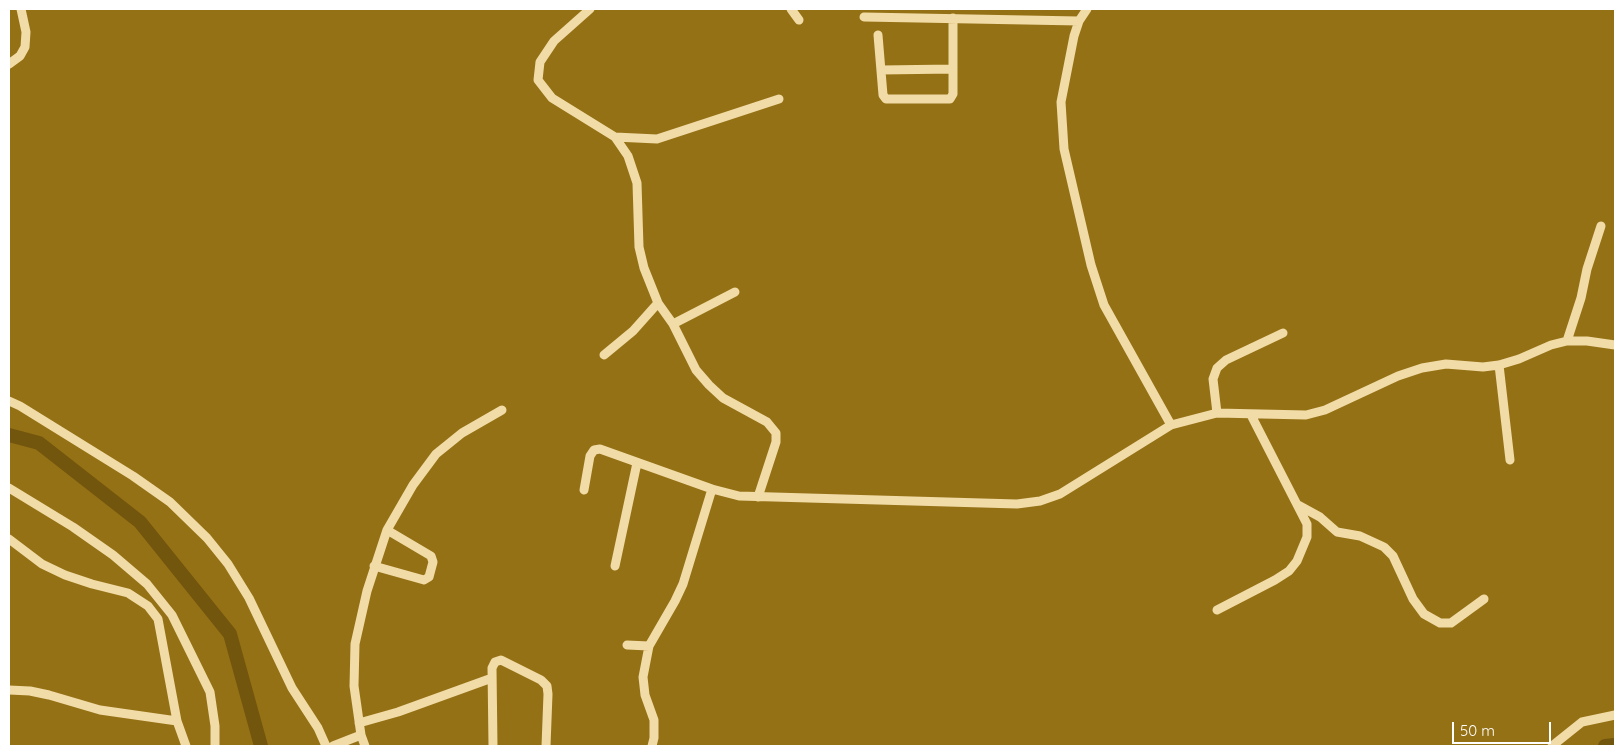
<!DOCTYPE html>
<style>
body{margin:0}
#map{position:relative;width:1624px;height:755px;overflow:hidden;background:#957115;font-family:Quicksand,sans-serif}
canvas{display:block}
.frame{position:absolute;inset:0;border:10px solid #fff;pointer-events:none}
.scale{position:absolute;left:1452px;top:722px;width:99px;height:22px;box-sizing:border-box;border:2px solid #fff;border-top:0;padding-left:6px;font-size:15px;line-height:18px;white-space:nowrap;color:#fff;-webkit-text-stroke:4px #957115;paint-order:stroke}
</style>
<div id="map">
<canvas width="1624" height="755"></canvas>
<div class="frame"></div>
<div class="scale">50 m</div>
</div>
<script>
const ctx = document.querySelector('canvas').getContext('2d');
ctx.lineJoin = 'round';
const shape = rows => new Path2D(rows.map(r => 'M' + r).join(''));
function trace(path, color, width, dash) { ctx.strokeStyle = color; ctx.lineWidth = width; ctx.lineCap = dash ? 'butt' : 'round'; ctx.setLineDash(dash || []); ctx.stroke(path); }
trace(shape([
 [9,435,39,443,140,522,230,634,261,746],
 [1605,746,1615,745]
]), '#72560e', 14);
trace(shape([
 [590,9,554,41,540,62,538,80,552,98,615,137,657,139,779,99],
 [791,9,799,20],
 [1087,9,1079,21,1074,36,1061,102,1064,149,1091,265,1104,305,1171,425],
 [864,17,1079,21],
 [878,35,883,95,886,99,950,99,953,94,953,18],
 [9,64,20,56,25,47,26,32,21,9],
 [881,70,953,69],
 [615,137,628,156,637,183,639,247,644,268,658,303,673,324,696,370,709,385,723,398,767,422,776,433,776,442,758,497],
 [673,324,735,292],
 [1567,341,1581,298,1587,269,1601,226],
 [604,355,633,331,658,303],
 [1499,365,1510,460],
 [9,401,20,406,133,476,170,502,207,538,228,564,249,598,292,688,318,728,326,746],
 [1217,413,1213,379,1217,368,1226,360,1283,333],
 [9,488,73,527,113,555,147,584,172,615,210,692,215,726,215,746],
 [584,490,590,456,594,450,600,449,712,489],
 [1298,505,1320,517,1337,532,1360,536,1384,547,1393,556,1413,599,1424,614,1440,623,1451,623,1484,599],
 [9,539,42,564,65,575,92,584,128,593,148,606,158,619,177,721,186,746],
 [374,566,424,580,429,577,433,562,431,556,387,530],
 [615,566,637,463],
 [1217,610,1275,580,1289,571,1297,561,1307,537,1307,524,1251,415],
 [627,645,649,646],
 [9,690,30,691,49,695,100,710,177,721],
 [359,723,398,712,492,678],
 [333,746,361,735],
 [365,746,361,735,354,686,355,644,367,591,387,530,413,485,436,454,462,433,502,410],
 [493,746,492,668,495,662,501,660,541,680,547,686,548,694,546,746],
 [652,746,654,738,654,720,645,695,643,677,649,646,675,601,683,584,712,489,739,496,1017,504,1040,501,1060,494,1171,425,1217,413,1306,415,1325,410,1398,376,1422,368,1446,364,1483,367,1499,365,1519,359,1551,345,1567,341,1587,341,1615,345],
 [1552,746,1582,722,1615,715]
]), '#f1dba6', 9);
</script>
